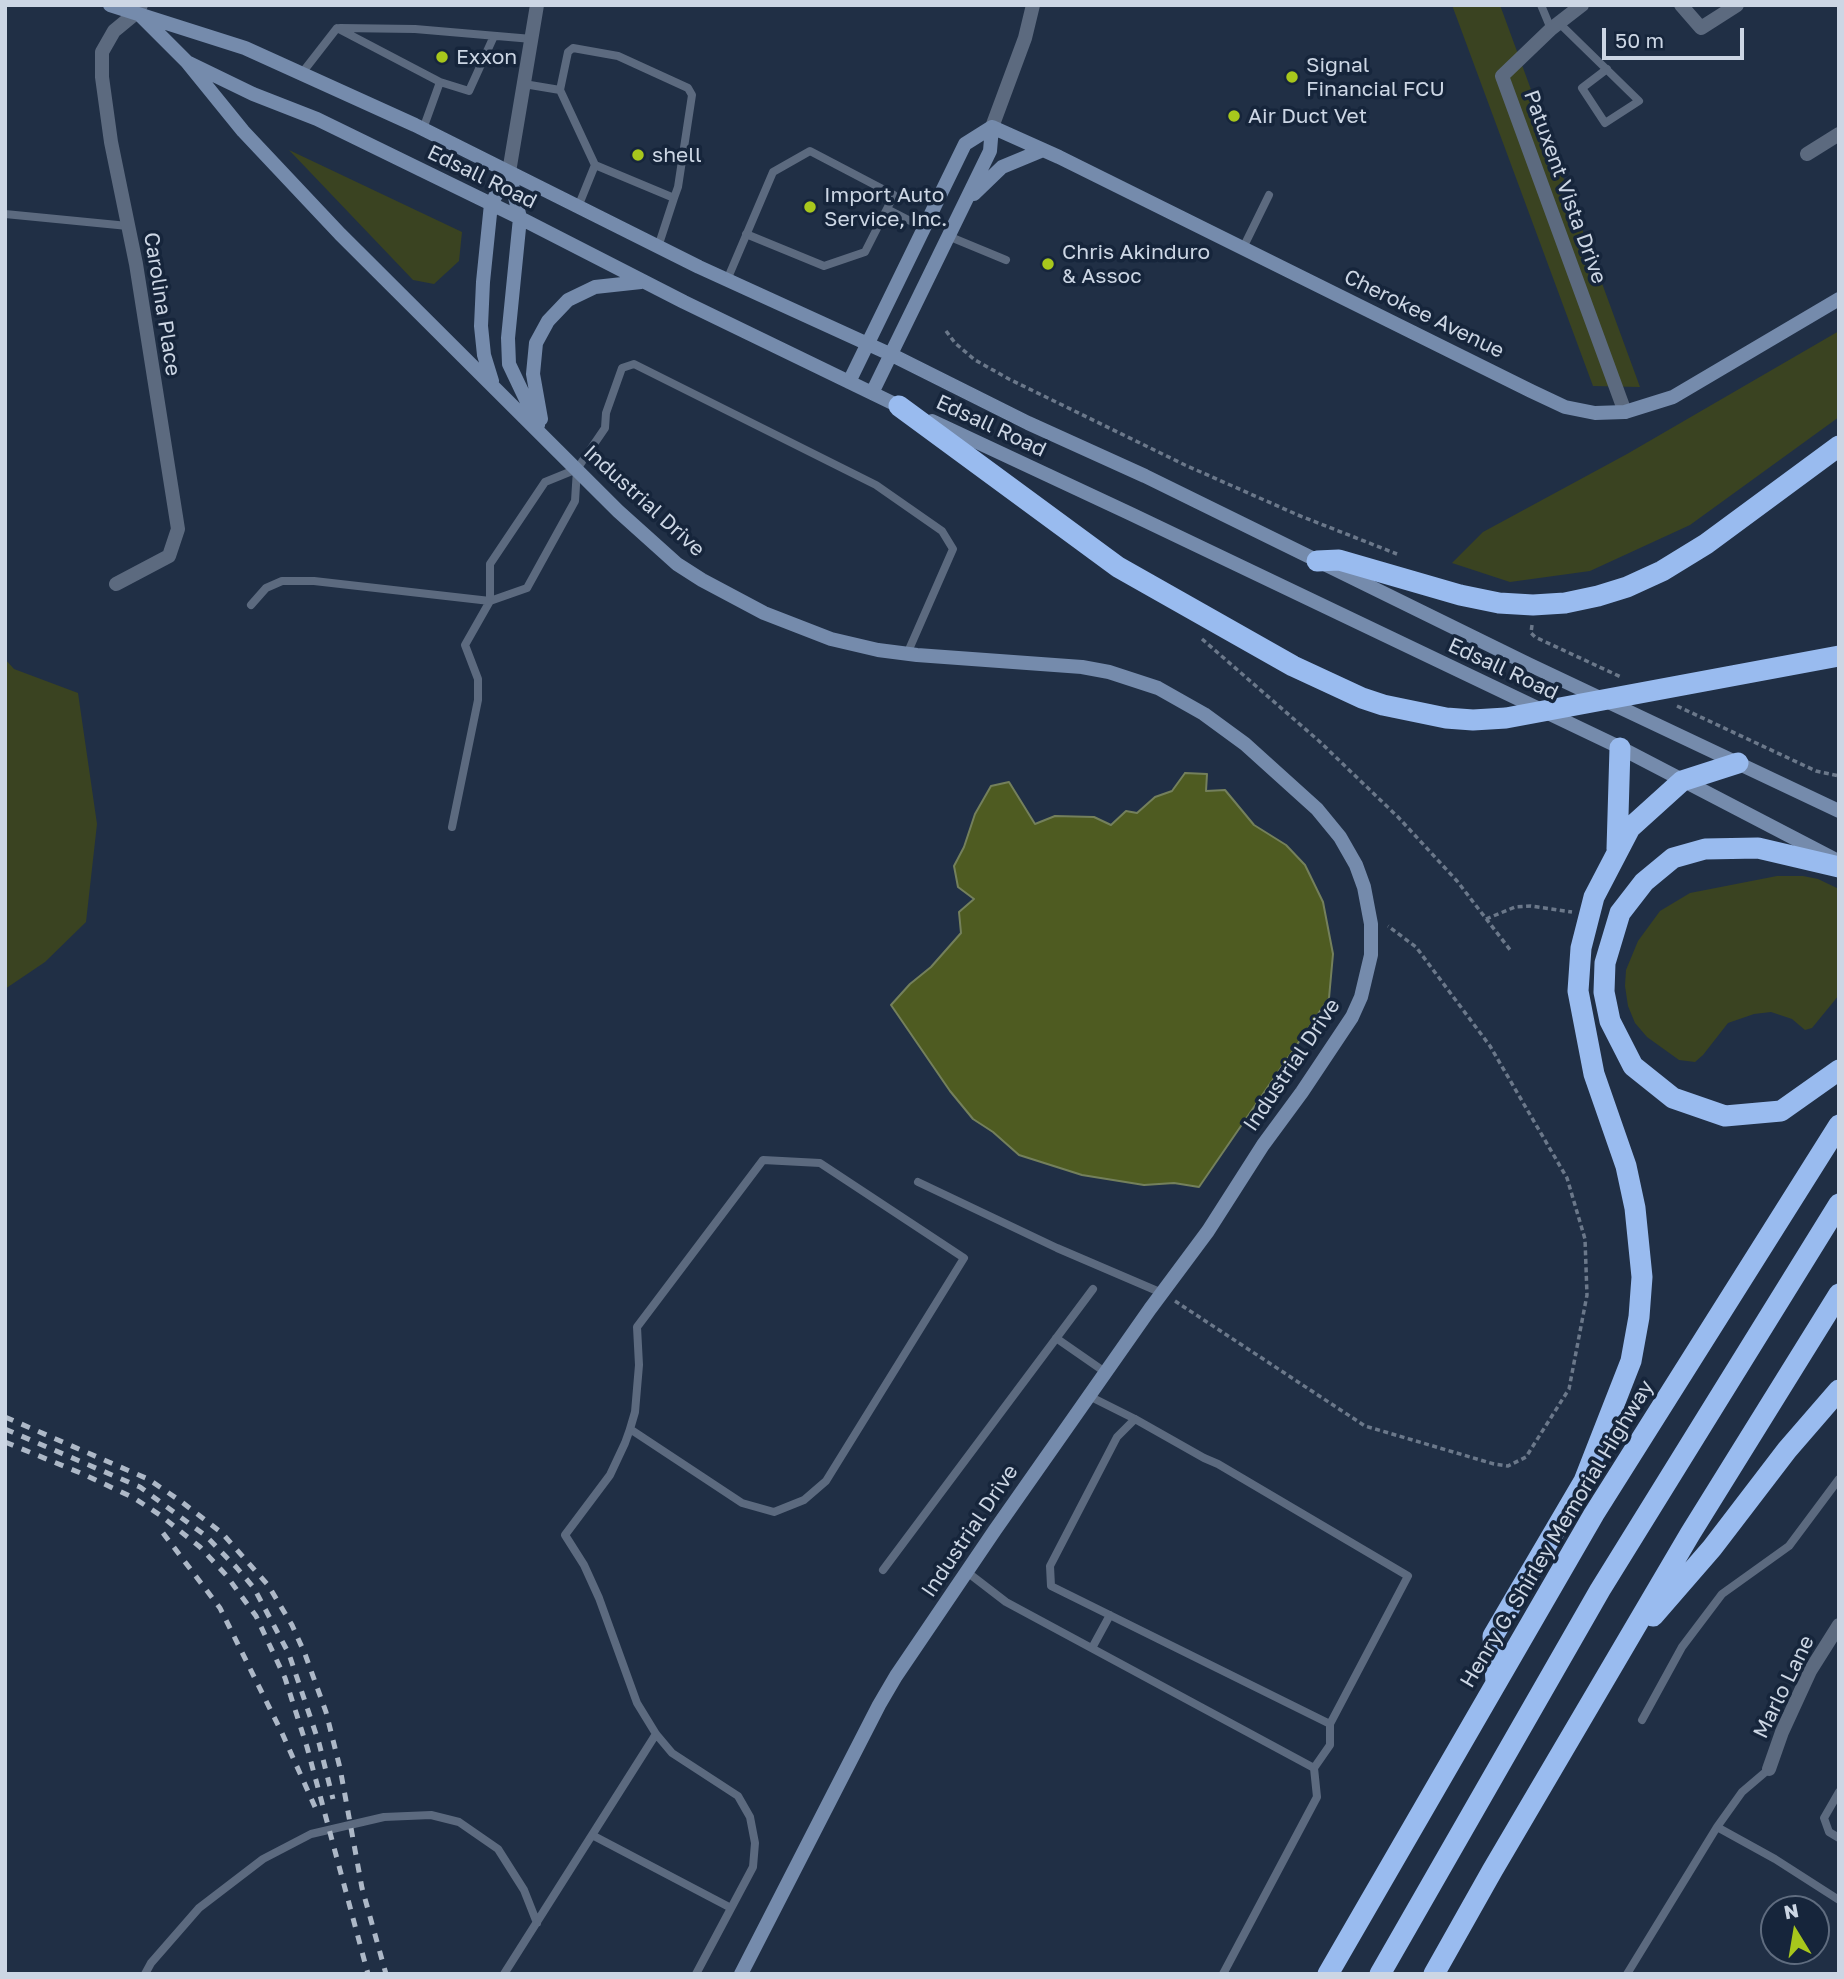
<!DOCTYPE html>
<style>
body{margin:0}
#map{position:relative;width:1844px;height:1979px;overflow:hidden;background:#202f45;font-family:"Golos Text",sans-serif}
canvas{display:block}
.frame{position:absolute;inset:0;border:7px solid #ccd6e4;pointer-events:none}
.north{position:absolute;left:1760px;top:1895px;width:70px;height:70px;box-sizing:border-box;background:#16253b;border:2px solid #5f6c7f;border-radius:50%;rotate:349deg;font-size:19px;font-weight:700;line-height:28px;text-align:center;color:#ccd6e4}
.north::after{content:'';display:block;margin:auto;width:24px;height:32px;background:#a8c71c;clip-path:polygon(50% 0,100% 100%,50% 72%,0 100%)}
.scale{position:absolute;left:1602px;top:28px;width:142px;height:32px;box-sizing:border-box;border:4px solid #ccd6e4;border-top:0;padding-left:9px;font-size:21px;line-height:24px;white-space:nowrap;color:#ccd6e4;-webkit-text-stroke:5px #16253b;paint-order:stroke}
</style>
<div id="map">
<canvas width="1844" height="1979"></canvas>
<div class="frame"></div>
<div class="north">N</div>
<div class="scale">50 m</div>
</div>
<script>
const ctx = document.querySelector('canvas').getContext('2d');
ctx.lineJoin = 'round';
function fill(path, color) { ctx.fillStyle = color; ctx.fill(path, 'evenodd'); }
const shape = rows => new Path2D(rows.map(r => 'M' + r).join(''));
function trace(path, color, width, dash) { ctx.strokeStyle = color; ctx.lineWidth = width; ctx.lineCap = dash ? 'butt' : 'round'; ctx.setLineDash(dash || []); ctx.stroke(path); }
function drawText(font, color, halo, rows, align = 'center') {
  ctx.font = font + ' "Golos Text",sans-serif'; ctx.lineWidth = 7; ctx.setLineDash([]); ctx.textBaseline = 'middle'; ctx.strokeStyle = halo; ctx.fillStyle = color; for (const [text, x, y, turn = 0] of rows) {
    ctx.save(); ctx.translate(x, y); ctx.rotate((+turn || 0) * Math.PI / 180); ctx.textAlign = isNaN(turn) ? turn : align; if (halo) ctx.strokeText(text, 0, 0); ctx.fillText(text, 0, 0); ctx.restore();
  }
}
fill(shape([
 [1452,5,1500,5,1640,387,1593,386],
 [289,150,462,232,459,261,434,284,413,280],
 [1839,331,1839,417,1690,525,1590,571,1510,582,1452,563,1483,532,1627,454],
 [5,659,14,669,78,693,97,824,86,922,45,962,5,989],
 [1777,876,1803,876,1818,879,1839,889,1839,995,1812,1028,1805,1030,1792,1019,1771,1012,1754,1014,1728,1023,1703,1055,1695,1062,1679,1060,1647,1037,1635,1023,1628,1006,1625,986,1626,970,1638,941,1660,911,1690,893]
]), '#3a4321');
const water = shape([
 [1185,773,1207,774,1206,791,1225,790,1254,825,1286,845,1305,865,1323,902,1333,954,1329,998,1199,1187,1174,1183,1144,1185,1082,1175,1019,1155,993,1132,973,1119,950,1091,891,1005,910,984,931,967,961,933,959,912,974,899,958,887,954,866,964,847,975,814,991,786,1009,782,1035,824,1055,816,1094,817,1111,825,1126,811,1137,813,1155,797,1172,791,1185,773]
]);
fill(water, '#4e5b21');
trace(water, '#74805c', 2);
trace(shape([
 [946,331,955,343,975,360,1009,379,1185,465,1298,515,1397,554],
 [1532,625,1531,633,1535,637,1621,677],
 [1202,639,1319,741,1398,817,1457,881,1511,951],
 [1677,706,1816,771,1839,776],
 [1486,919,1515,907,1531,906,1572,912],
 [1175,1301,1365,1426,1494,1464,1508,1466,1526,1457,1569,1389,1587,1295,1585,1239,1567,1178,1490,1046,1416,947,1388,926]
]), '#6b788a', 3.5, [5, 3.5]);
trace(shape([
 [1541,5,1551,29],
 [1558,22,1639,101,1605,123,1582,88,1607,69],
 [340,28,415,29,532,39],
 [302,73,337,28,440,82,469,91,494,36],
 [524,84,560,90],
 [423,129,440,82],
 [578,207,595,165],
 [887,209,924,228],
 [5,214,128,226],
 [948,236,1006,260],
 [658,247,674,198,678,187,692,95,688,88,618,56,573,48,568,52,560,90,595,165,674,198],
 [1243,248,1269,195],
 [727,280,773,172,810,151,894,195,865,252,824,266,746,234],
 [251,605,266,588,282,581,314,581,490,601,527,588,575,501,577,469,605,428,606,413,622,368,634,364,876,485,942,531,953,549,907,654],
 [452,827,478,700,478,679,465,645,490,601,490,564,545,482,577,469],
 [918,1182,1057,1248,1162,1293],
 [1056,1338,1105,1372],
 [1089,1396,1135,1419,1204,1458,1218,1464,1408,1576,1330,1724,1051,1586,1050,1566,1117,1437,1135,1419],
 [630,1429,742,1503,774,1512,804,1500,826,1481,964,1258,820,1163,763,1160,637,1327,639,1365,635,1412,630,1429,625,1443,610,1475,565,1535,584,1565,599,1598,637,1703,656,1734,672,1753,738,1796,750,1817,755,1843,753,1867,696,1974],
 [883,1570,1093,1289],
 [967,1572,1006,1602,1314,1768,1317,1797,1223,1974],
 [1092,1648,1110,1615],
 [1642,1720,1682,1647,1722,1594,1789,1546,1839,1479],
 [1314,1768,1330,1745,1330,1724],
 [1839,1792,1824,1818,1829,1832,1839,1838],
 [1717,1827,1742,1792,1769,1769],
 [592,1835,731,1908],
 [145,1974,151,1963,199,1908,263,1859,311,1834,384,1817,431,1815,459,1822,498,1849,524,1890,537,1923],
 [504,1974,656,1734],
 [1627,1974,1717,1827,1775,1859,1839,1900]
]), '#5c6a7f', 8);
trace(shape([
 [1582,5,1551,29,1502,76,1625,412],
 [1681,5,1701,28,1737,5],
 [992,127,1025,38,1033,5],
 [1807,154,1839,134],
 [509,172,537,5],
 [116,584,169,556,178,529,136,264,111,142,102,77,102,52,114,31,137,12,141,5],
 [1769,1769,1782,1732,1810,1671,1839,1625]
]), '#5c6a7f', 14);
trace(shape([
 [110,5,245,48,415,125,699,267,892,355,1028,423,1145,476,1528,664,1839,811],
 [141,16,187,62,253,94,317,119,520,218,684,302,907,410],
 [187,62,243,131,340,234,618,511,677,564,702,580,764,613,831,639,878,650,917,655,1082,667,1109,672,1158,688,1204,714,1245,744,1317,809,1340,837,1356,865,1364,887,1371,924,1371,955,1361,997,1352,1017,1302,1092,1263,1145,1208,1231,1150,1309,995,1530,896,1676,879,1705,741,1974],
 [992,127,1059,157,1531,391,1565,407,1595,413,1625,412,1673,397,1839,299],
 [509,172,520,218,508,338,509,364,538,425],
 [974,194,1002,167,1043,150],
 [492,381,484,355,481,326,483,282,491,204,509,172],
 [849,382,965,144,992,127],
 [872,393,990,151,992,127],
 [541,419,533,374,536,343,548,321,568,300,595,287,641,282],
 [932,421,1131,514,1617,746,1836,860]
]), '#758bac', 14);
trace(shape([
 [899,406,1118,567,1293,666,1362,698,1383,705,1446,718,1473,720,1506,718,1839,656],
 [1317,561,1339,560,1460,595,1499,603,1533,605,1565,603,1598,596,1627,587,1662,571,1706,544,1839,446],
 [1617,849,1620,748],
 [1839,867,1758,848,1705,849,1673,858,1644,882,1620,913,1605,963,1604,992,1610,1021,1633,1066,1673,1098,1725,1116,1781,1111,1839,1070],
 [1653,1616,1712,1548,1787,1450,1839,1390],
 [1496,1682,1493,1636,1584,1481,1631,1361,1639,1317,1642,1277,1635,1208,1626,1166,1594,1074,1578,991,1581,948,1594,897,1630,828,1682,781,1738,763],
 [1328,1974,1594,1514,1839,1125],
 [1380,1974,1600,1590,1839,1204],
 [1434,1974,1492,1871,1690,1534,1839,1294]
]), '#99bbef', 21);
trace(shape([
 [5,1417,148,1479,179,1500,222,1533,268,1585,292,1625,305,1654,326,1712,340,1768,362,1888,386,1974],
 [5,1429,140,1487,206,1536,237,1568,254,1588,289,1654,319,1743,333,1799],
 [5,1442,83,1474,134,1498,160,1515,200,1547,226,1575,256,1616,285,1678,307,1747,368,1974],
 [163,1533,220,1608,282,1733,315,1807]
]), '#adb8c7', 5, [9, 9]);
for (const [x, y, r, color] of [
 [442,57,7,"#a8c71c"],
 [1292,77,7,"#a8c71c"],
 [1234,116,7,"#a8c71c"],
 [638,155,7,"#a8c71c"],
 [810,207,7,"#a8c71c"],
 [1048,264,7,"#a8c71c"]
]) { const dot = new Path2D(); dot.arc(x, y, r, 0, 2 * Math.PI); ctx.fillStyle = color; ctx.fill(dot); trace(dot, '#16253b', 2.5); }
drawText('21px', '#ccd6e4', '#16253b', [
 ["Exxon",456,57],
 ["Signal",1306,65],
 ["Financial FCU",1306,89],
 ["Air Duct Vet",1248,116],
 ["shell",652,155],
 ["Import Auto",824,195],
 ["Service, Inc.",824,219],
 ["Chris Akinduro",1062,252],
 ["& Assoc",1062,276]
], 'left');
drawText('21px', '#ccd6e4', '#16253b', [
 ["Edsall Road",482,177,26],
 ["Patuxent Vista Drive",1565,187,70],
 ["Carolina Place",162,304,81],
 ["Cherokee Avenue",1424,314,26],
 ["Edsall Road",991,426,25],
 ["Industrial Drive",644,501,42],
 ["Edsall Road",1503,669,25],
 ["Industrial Drive",1292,1065,-56],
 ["Industrial Drive",970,1531,-56],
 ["Henry G. Shirley Memorial Highway",1557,1534,-59],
 ["Marlo Lane",1784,1687,-64]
]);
</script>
